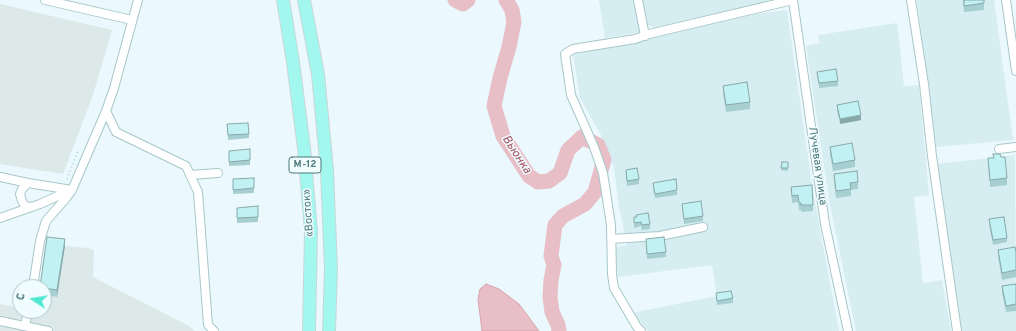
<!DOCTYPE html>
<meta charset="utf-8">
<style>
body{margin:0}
#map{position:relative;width:1016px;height:331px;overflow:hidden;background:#ebf8fd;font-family:Overpass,sans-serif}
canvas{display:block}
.north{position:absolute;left:12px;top:279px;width:40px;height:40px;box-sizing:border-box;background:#f1fcff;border:1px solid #afc8c9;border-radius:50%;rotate:282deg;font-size:11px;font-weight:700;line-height:16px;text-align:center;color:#4c7979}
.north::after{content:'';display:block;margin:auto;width:14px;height:18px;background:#50e7d3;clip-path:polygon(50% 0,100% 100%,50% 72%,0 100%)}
</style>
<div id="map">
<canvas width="1016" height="331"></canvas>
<div class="north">С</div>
</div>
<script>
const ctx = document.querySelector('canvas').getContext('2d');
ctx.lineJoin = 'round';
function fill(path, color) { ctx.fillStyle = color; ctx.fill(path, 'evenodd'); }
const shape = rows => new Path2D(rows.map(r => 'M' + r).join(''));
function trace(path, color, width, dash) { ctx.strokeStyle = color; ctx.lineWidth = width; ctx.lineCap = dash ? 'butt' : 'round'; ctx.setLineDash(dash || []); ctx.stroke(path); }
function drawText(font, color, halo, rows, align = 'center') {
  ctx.font = font + ' Overpass,sans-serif'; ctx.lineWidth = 3; ctx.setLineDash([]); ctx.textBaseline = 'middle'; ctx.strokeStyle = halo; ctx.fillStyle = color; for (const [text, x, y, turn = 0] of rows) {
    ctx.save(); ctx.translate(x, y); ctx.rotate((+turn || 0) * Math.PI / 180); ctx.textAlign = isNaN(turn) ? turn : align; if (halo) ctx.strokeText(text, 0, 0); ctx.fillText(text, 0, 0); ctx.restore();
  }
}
fill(shape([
 [599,0,633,0,640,32,605,38],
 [642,0,767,0,768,3,655,28,646,24],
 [917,0,994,0,1013,140,936,147],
 [787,10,813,192,839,331,648,331,632,313,717,296,712,265,618,277,615,247,627,245,619,207,614,167,604,148,601,135,580,98,573,55,749,15],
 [897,23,904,86,919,85,929,195,914,197,923,283,942,280,951,331,856,331,830,205,806,46,820,43,818,35],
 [1015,155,1016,331,960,331,938,164]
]), '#d6edf2');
fill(shape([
 [0,4,112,30,93,95,63,174,0,164],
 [65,246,87,248,94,250,93,277,189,326,195,331,0,331,0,304,17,307,20,295,20,311,44,311,44,295,57,297]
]), '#dde8e9');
const water = shape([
 [486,284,499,289,519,304,539,331,482,331,478,299,480,289,486,284]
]);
fill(water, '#e8bec7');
trace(water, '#daa4af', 1);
trace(shape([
 [455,0,463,4,468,0],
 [506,0,512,10,514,22,509,47,500,78,494,106,503,136,529,176,538,182,549,181,560,173,568,150,582,137,598,145,604,160,595,192,585,204,563,216,555,225,551,256,554,265,551,280,550,297,552,312,558,325,559,331]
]), '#e8bec7', 15);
const minor = shape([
 [45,0,132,20],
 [638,0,645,36],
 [793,0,825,224,848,331],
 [911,0,924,84,932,156,957,331],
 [1006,0,1016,71],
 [106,111,116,132,186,166,198,192,208,325,214,331],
 [999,149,1016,147],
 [190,175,218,173],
 [0,177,28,183],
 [32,207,25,206,22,201,20,194,22,189,28,183,72,190],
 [0,218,40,204,71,190],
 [611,239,660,236,703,227],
 [33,287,40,241,46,221,67,197,72,190,106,111,114,88,138,0],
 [0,321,48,331],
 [25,326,28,311],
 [641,331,637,327,614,288,612,274,611,225,603,173,594,147,571,95,565,54,573,49,635,39,649,34,793,0]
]);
const highway = shape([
 [283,0,293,62,304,148,311,231,309,331],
 [304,0,318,74,327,170,331,269,329,331]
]);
trace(minor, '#a7c7c9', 10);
trace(highway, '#c9d7d7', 14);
trace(shape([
 [67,179,78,151]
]), '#a4d7d9', 1.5, [1, 3]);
trace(minor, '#fff', 8);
trace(highway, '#a2f7ef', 12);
fill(shape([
 [963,0,984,0,984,10,964,12],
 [817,72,838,81,838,86,819,88],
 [723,86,750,102,750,109,726,112,723,93],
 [837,105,861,120,840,124,837,110],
 [227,124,249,134,249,138,228,140],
 [830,147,855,160,855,167,833,171,830,154],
 [229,151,250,160,250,165,229,166],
 [993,154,1001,157,1007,178,1007,185,990,187,988,165,988,158,993,158],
 [782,162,788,162,788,171,781,170],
 [626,170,639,179,639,184,627,186,626,175],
 [834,174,858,182,858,189,851,190,851,196,836,198,834,181],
 [233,179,254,188,254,193,233,194],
 [653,183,677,190,677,195,655,198,653,188],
 [791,187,813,205,813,211,801,212,801,210,799,210,798,202,792,203],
 [682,204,703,216,703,221,684,224],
 [237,208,258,217,258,222,237,223],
 [634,217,650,224,650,229,642,230,641,226,634,228],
 [989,219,1007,238,1007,242,993,245,989,224],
 [646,239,666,252,666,257,647,259],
 [65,246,57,297,44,295,44,287],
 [998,250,1016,253,1016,277,1002,280,998,257],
 [1016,284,1016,311,1006,312,1002,293,1002,286],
 [716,293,733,298,733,303,717,305]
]), '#a7cfd1');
fill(shape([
 [861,115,861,120,840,124,840,119],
 [65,239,65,246,57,297,57,290]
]), '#88a9aa');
const building = shape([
 [964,0,984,0,984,3,964,6,964,0],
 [836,69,838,81,819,83,817,72,836,69],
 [747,82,750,102,726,105,723,86,747,82],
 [858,101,861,115,840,119,837,105,858,101],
 [248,123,249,134,228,135,227,124,248,123],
 [852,143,855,160,833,164,830,147,852,143],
 [250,149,250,160,229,162,229,151,250,149],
 [993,154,1000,154,1001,157,1005,157,1007,178,990,180,988,158,994,158,993,154],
 [782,162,788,162,788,168,781,168,782,162],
 [637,168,639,179,627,181,626,170,637,168],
 [857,171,858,182,850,183,851,189,836,191,834,174,857,171],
 [254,178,254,188,233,190,233,179,254,178],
 [676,179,677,190,655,194,653,183,676,179],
 [812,185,813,205,801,205,801,203,799,203,798,195,792,196,791,187,812,185],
 [701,201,703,216,684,219,682,204,701,201],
 [258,206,258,217,237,218,237,208,258,206],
 [648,213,650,224,642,225,641,222,634,223,634,217,637,217,636,215,648,213],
 [1004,217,1007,238,993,240,989,219,1004,217],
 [47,237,65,239,57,290,44,288,44,287,40,287,47,237],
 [664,237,666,252,647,254,646,239,664,237],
 [1015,247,1016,253,1016,270,1002,273,998,250,1015,247],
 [1016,284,1016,304,1006,306,1002,286,1016,284],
 [731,291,733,298,717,301,716,293,731,291]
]);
fill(building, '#c2f1f3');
trace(building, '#88a9aa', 1);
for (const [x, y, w] of [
 [305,165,32]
]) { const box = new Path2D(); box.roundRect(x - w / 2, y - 8, w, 16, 3); ctx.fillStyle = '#f1fcff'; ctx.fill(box); trace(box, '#4c7979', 1); }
drawText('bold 10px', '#4c7979', null, [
 ["М-12",305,165]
]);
drawText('11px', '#4c7979', '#f1fcff', [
 ["Лучевая улица",817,166,82],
 ["«Восток»",309,213,-94]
]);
drawText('italic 12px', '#a24e5e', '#f1fcff', [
 ["Вьюнка",516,155,57]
]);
</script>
